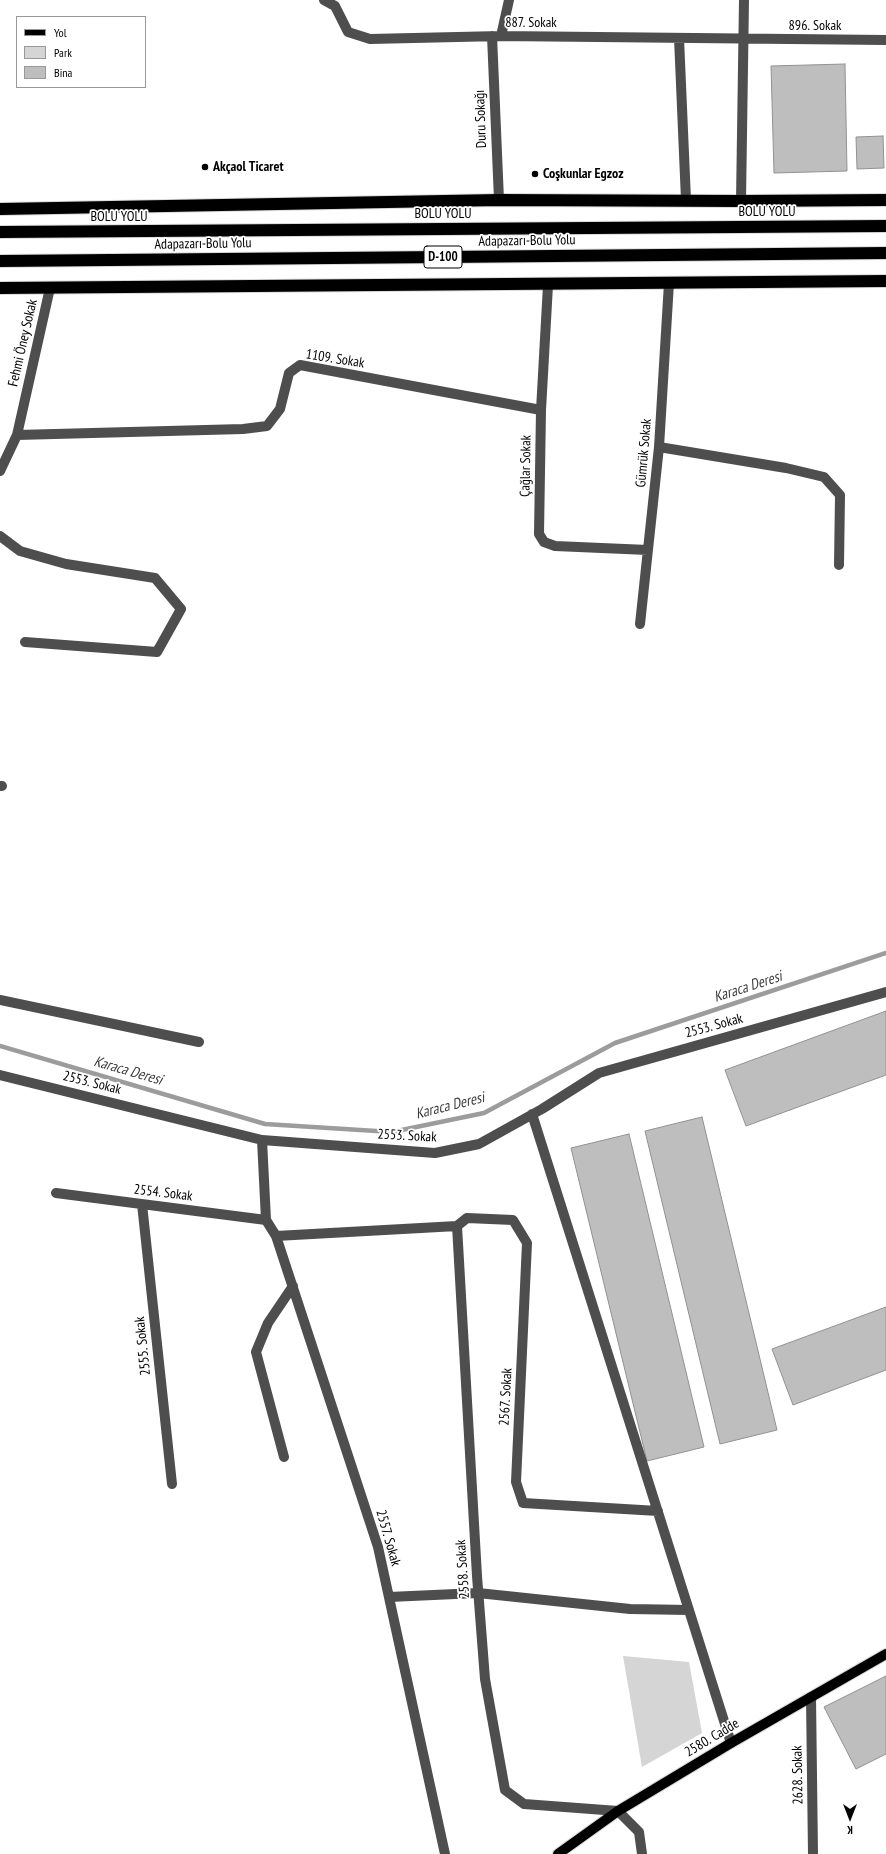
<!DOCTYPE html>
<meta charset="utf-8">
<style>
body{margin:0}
#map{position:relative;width:886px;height:1854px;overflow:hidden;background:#fff;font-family:"PT Sans Narrow",sans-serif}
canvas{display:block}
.legend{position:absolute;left:16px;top:16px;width:130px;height:72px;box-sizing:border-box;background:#fff;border:1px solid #999;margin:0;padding:5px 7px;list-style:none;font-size:12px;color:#000}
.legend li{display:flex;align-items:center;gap:8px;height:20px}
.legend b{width:20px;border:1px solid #999}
.north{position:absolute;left:830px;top:1798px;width:40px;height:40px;-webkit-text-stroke:3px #fff;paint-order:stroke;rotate:180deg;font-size:11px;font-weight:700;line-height:16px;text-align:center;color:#000}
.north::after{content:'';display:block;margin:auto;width:14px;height:18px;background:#000;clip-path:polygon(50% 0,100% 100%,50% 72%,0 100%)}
</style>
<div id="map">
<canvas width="886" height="1854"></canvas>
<ul class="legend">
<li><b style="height:5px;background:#000"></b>Yol</li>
<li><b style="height:11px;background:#d5d5d5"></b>Park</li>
<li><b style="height:11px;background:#bebebe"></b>Bina</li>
</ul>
<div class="north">K</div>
</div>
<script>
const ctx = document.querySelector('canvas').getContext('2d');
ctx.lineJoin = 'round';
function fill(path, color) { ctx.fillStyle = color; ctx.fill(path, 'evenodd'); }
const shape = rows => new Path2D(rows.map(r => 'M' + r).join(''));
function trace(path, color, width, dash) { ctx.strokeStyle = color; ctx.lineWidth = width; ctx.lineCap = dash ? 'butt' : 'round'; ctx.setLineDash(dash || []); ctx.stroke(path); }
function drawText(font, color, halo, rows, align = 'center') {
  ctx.font = font + ' "PT Sans Narrow",sans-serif'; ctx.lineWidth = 3.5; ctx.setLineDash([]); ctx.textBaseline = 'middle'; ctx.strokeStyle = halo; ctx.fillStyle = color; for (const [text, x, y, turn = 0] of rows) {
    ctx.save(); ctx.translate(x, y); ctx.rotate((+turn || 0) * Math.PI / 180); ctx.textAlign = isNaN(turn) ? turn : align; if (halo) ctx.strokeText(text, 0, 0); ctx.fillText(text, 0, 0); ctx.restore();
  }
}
fill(shape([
 [623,1656,689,1662,702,1733,642,1767]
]), '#d5d5d5');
trace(shape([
 [0,1046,265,1124,392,1132,484,1113,615,1043,886,953]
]), '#9c9c9c', 4.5);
const building = shape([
 [845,64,847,171,774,173,771,66,845,64],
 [883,136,884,168,857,169,856,137,883,136],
 [886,1011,886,1075,746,1126,725,1070,886,1011],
 [702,1117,777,1430,720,1444,645,1131,702,1117],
 [629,1134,704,1447,647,1461,571,1148,629,1134],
 [886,1307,886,1370,793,1405,772,1349,886,1307],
 [886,1676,886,1754,856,1769,824,1707,886,1676]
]);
fill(building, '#bebebe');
trace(building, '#929292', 1);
const major = shape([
 [558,1854,618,1811,731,1743,886,1654]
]);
const highway = shape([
 [0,209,499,200,741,201,886,200],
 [0,232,886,226],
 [0,261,886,253],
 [0,288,886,281]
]);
trace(major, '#dbdbdb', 12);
trace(highway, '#dbdbdb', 14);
trace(shape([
 [324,0,335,6],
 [335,6,348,32,370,39,501,36,886,40],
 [492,36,499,200],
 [501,36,509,0],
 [679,38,686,200],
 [741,201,744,0],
 [548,285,541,410,539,534,544,542,555,546,648,550],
 [17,435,243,429,267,426,280,409,289,373,300,365,541,410],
 [659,447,786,468,824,477,840,495,839,565],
 [0,471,17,435,50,288],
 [0,536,20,551,66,564,155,578,181,609,157,652,25,642],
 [640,624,659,447,669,283],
 [0,786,2,786],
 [0,1000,199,1042],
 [0,1075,262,1140,435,1153,479,1144,542,1109,599,1073,886,992],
 [532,1114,731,1743],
 [262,1140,266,1220,276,1236,457,1226],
 [56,1193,266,1220],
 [142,1204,172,1484],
 [457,1226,477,1576,485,1679,505,1790,524,1804,618,1811,639,1832,642,1854],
 [457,1226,467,1218,513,1220,527,1243,516,1482,523,1503,658,1511],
 [276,1236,378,1547,445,1854],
 [284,1457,256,1352,268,1323,293,1286],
 [389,1597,478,1593,630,1609,689,1610],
 [811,1697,813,1854]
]), '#4e4e4e', 10);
trace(major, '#000', 10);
trace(highway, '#000', 12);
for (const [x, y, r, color] of [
 [205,167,4,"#000"],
 [535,174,4,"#000"]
]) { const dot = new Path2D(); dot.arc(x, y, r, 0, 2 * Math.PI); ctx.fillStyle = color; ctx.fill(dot); trace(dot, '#fff', 1.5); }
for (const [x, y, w] of [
 [443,257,38]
]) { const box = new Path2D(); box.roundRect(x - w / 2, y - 11, w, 22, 3); ctx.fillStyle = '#fff'; ctx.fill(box); trace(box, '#000', 1); }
drawText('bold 13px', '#000', null, [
 ["D-100",443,257]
]);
drawText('14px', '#000', '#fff', [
 ["887. Sokak",531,23],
 ["896. Sokak",815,26],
 ["Duru Sokağı",481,119,-92],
 ["BOLU YOLU",767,212],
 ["BOLU YOLU",443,214],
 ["BOLU YOLU",119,217],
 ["Adapazarı-Bolu Yolu",527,241,-1],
 ["Adapazarı-Bolu Yolu",203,244,-1],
 ["Fehmi Öney Sokak",23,343,-77],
 ["1109. Sokak",335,359,9],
 ["Gümrük Sokak",644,453,-85],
 ["Çağlar Sokak",526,466,-89],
 ["2553. Sokak",714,1026,-15],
 ["2553. Sokak",92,1083,14],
 ["2553. Sokak",407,1136,3],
 ["2554. Sokak",163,1193,7],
 ["2555. Sokak",143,1346,-96],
 ["2567. Sokak",506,1397,-87],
 ["2557. Sokak",388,1538,74],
 ["2558. Sokak",463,1569,-94],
 ["2580. Cadde",712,1738,-31],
 ["2628. Sokak",798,1775,-91]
]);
drawText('bold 14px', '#000', '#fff', [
 ["Akçaol Ticaret",213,167],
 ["Coşkunlar Egzoz",543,174]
], 'left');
drawText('italic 15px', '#3d3d3d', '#fff', [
 ["Karaca Deresi",748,987,-18],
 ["Karaca Deresi",128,1071,16],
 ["Karaca Deresi",450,1106,-14]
]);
</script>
